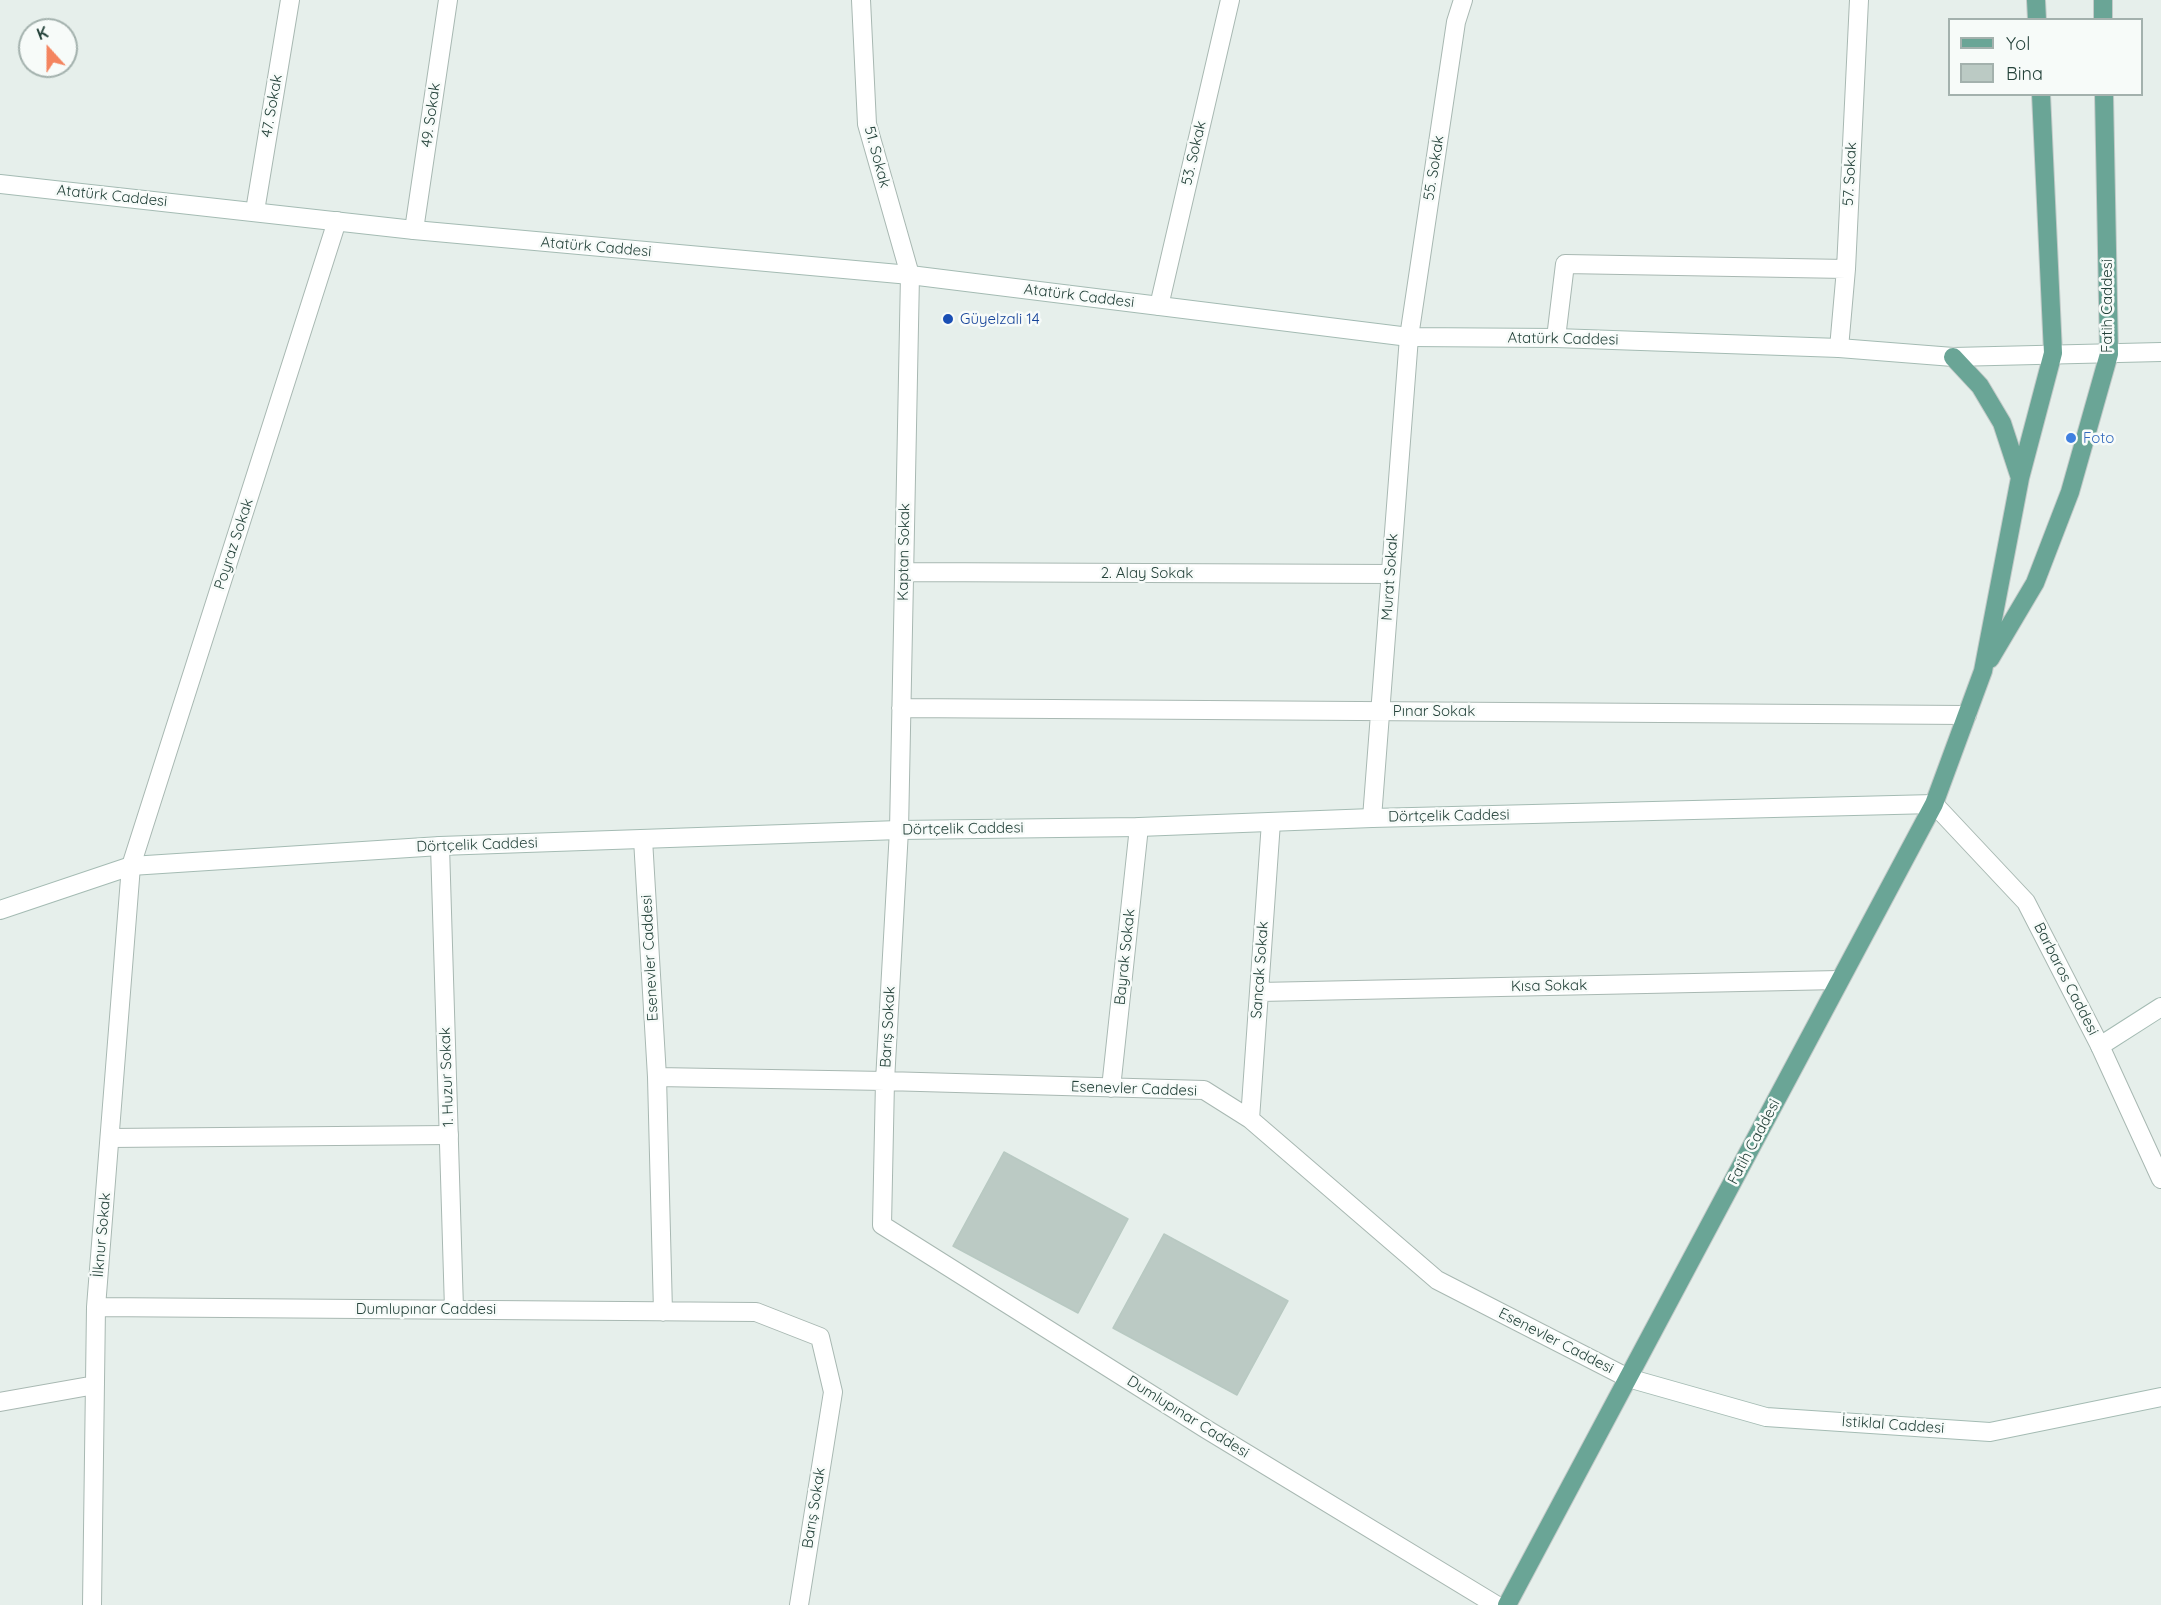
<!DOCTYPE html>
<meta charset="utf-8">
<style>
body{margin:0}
#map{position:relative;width:2161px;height:1605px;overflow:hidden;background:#e6efeb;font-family:Quicksand,sans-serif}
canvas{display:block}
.legend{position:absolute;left:1948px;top:18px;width:195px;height:78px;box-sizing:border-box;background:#f7fbf9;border:2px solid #a3b1ad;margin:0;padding:8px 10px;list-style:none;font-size:18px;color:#24423a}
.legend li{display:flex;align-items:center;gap:12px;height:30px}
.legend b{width:30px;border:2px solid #a3b1ad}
.north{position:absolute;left:18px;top:18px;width:60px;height:60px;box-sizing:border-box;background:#f7fbf9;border:2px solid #a3b1ad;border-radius:50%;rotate:339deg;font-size:16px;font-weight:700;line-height:24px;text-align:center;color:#24423a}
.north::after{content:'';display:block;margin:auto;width:21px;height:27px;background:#f4845f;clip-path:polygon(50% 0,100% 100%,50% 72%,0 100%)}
</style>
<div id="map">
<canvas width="2161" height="1605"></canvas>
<ul class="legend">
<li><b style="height:8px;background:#6aa596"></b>Yol</li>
<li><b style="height:16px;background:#bbcac4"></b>Bina</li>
</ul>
<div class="north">K</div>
</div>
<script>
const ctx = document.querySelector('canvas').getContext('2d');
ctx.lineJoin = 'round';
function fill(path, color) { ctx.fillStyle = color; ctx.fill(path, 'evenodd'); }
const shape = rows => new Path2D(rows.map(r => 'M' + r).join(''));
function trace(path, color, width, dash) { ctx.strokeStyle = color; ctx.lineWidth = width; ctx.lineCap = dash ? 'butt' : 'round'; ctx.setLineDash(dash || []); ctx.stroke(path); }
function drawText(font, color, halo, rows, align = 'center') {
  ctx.font = font + ' Quicksand,sans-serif'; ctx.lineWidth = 5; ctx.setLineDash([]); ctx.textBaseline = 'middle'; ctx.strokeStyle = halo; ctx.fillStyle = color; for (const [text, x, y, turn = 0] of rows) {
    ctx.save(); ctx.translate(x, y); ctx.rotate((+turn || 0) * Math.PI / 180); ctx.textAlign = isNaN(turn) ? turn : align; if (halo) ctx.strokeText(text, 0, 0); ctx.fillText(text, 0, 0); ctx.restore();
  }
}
const building = shape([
 [1004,1152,1128,1219,1078,1313,953,1246,1004,1152],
 [1164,1234,1288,1301,1237,1395,1113,1328,1164,1234]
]);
fill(building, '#bbcac4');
trace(building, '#b8c9c2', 1.5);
const lane = shape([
 [110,1138,449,1135]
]);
const street = shape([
 [861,0,867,124,910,275,899,830,885,1081,882,1225,1206,1429,1496,1605],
 [255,211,290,0],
 [414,230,448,0],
 [1159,306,1230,0],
 [1556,338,1565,264,1846,269],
 [1839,348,1846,269,1859,0],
 [904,572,1390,574],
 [901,708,1967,715],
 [1934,804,2026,902,2100,1046,2161,1179],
 [1372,818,1409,337,1456,22,1463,0],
 [643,839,657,1077,663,1312],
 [440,846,454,1309],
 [1259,992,1839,980],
 [657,1077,885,1081,1204,1090,1250,1119,1437,1280,1628,1378],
 [1111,1088,1139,827],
 [1250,1119,1271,822],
 [96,1307,756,1312,820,1337,833,1392,799,1605],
 [0,1402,95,1385],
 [92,1605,96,1307,131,866,337,221]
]);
const secondary = shape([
 [0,184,414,230,910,275,1409,337,1556,338,1839,348,1953,357,2161,352],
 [0,910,131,866,440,846,899,830,1139,827,1372,818,1934,804],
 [2100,1046,2161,1007],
 [1628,1378,1766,1417,1990,1432,2161,1397]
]);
const primary = shape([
 [2036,0,2037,20],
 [2103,0,2103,20],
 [2020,478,2053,353,2041,94],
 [1990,659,2035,583,2070,492,2109,354,2104,94],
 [1507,1605,1934,804,1983,671,2020,478,2002,423,1980,386,1953,357]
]);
trace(lane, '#a8b8b2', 20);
trace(street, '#a8b8b2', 20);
trace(secondary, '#a4bbb3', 20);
trace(primary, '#c2cac8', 20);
trace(lane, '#fff', 18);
trace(street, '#fff', 18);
trace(secondary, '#fff', 18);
trace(primary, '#6aa596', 18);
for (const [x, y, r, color] of [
 [948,319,6,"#1a4fb4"],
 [2071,438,6,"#3f7fe0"]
]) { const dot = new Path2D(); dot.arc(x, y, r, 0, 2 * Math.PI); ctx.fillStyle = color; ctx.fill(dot); trace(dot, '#f7fbf9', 2); }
drawText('15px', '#24423a', '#f7fbf9', [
 ["47. Sokak",272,106,-80],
 ["49. Sokak",431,115,-82],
 ["53. Sokak",1194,153,-77],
 ["51. Sokak",877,157,75],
 ["55. Sokak",1434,168,-81],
 ["57. Sokak",1850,174,-87],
 ["Atatürk Caddesi",112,196,6],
 ["Atatürk Caddesi",596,247,5],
 ["Atatürk Caddesi",1079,296,7],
 ["Fatih Caddesi",2107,306,-90],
 ["Atatürk Caddesi",1563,339,1],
 ["Poyraz Sokak",234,544,-72],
 ["Kaptan Sokak",904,552,-89],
 ["2. Alay Sokak",1147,573],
 ["Murat Sokak",1390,577,-86],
 ["Pınar Sokak",1434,711],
 ["Dörtçelik Caddesi",1449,816,-1],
 ["Dörtçelik Caddesi",963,829,-1],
 ["Dörtçelik Caddesi",477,845,-2],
 ["Bayrak Sokak",1125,957,-84],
 ["Esenevler Caddesi",650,958,-93],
 ["Sancak Sokak",1260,970,-86],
 ["Barbaros Caddesi",2066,979,63],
 ["Kısa Sokak",1549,986,-1],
 ["Barış Sokak",888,1027,-87],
 ["1. Huzur Sokak",447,1077,-92],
 ["Esenevler Caddesi",1134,1089,2],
 ["Fatih Caddesi",1754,1142,-62],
 ["İlknur Sokak",102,1235,-85],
 ["Dumlupınar Caddesi",426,1309],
 ["Esenevler Caddesi",1556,1341,27],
 ["Dumlupınar Caddesi",1188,1417,32],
 ["İstiklal Caddesi",1893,1425,4],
 ["Barış Sokak",814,1508,-81]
]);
drawText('15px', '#164399', '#f7fbf9', [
 ["Güyelzali 14",960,319]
], 'left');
drawText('15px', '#366cbe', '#f7fbf9', [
 ["Foto",2083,438]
], 'left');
</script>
